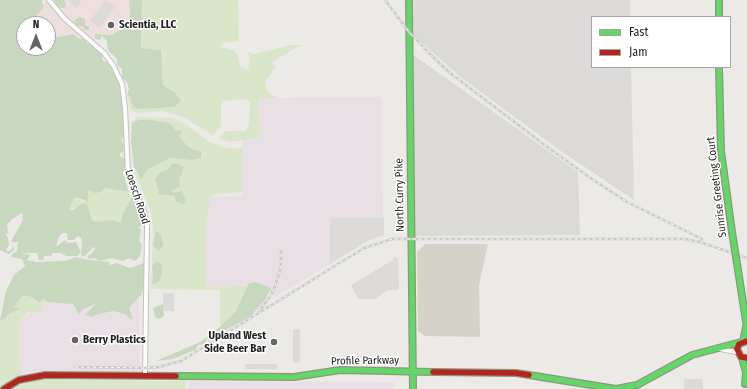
<!DOCTYPE html>
<style>
body{margin:0}
#map{position:relative;width:747px;height:389px;overflow:hidden;background:#eceae7;font-family:"Fira Sans Condensed",sans-serif}
canvas{display:block}
.legend{position:absolute;left:591px;top:16px;width:140px;height:52px;box-sizing:border-box;background:#fff;border:1px solid #a5a5a5;margin:0;padding:5px 7px;list-style:none;font-size:12px;color:#1e1e1e}
.legend li{display:flex;align-items:center;gap:8px;height:20px}
.legend b{width:20px;border:1px solid #a5a5a5}
.north{position:absolute;left:16px;top:16px;width:40px;height:40px;box-sizing:border-box;background:#fff;border:1px solid #a5a5a5;border-radius:50%;rotate:0deg;font-size:11px;font-weight:700;line-height:16px;text-align:center;color:#1e1e1e}
.north::after{content:'';display:block;margin:auto;width:14px;height:18px;background:#666564;clip-path:polygon(50% 0,100% 100%,50% 72%,0 100%)}
</style>
<div id="map">
<canvas width="747" height="389"></canvas>
<ul class="legend">
<li><b style="height:5px;background:#63d668"></b>Fast</li>
<li><b style="height:5px;background:#b3261e"></b>Jam</li>
</ul>
<div class="north">N</div>
</div>
<script>
const ctx = document.querySelector('canvas').getContext('2d');
ctx.lineJoin = 'round';
function fill(path, color) { ctx.fillStyle = color; ctx.fill(path, 'evenodd'); }
const shape = rows => new Path2D(rows.map(r => 'M' + r).join(''));
function trace(path, color, width, dash) { ctx.strokeStyle = color; ctx.lineWidth = width; ctx.lineCap = dash ? 'butt' : 'round'; ctx.setLineDash(dash || []); ctx.stroke(path); }
function drawText(font, color, halo, rows, align = 'center') {
  ctx.font = font + ' "Fira Sans Condensed",sans-serif'; ctx.lineWidth = 3; ctx.setLineDash([]); ctx.textBaseline = 'middle'; ctx.strokeStyle = halo; ctx.fillStyle = color; for (const [text, x, y, turn = 0] of rows) {
    ctx.save(); ctx.translate(x, y); ctx.rotate((+turn || 0) * Math.PI / 180); ctx.textAlign = isNaN(turn) ? turn : align; if (halo) ctx.strokeText(text, 0, 0); ctx.fillText(text, 0, 0); ctx.restore();
  }
}
fill(shape([
 [414,0,630,0,630,17,592,17,592,67,631,67,634,200,558,149,459,76,414,36],
 [412,54,578,172,580,235,414,236]
]), '#dbdad8');
fill(shape([
 [49,0,54,0,56,5,66,5,64,0,129,0,130,13,128,25,112,35,102,33,95,39,95,46,89,44,73,34,48,38,48,24,28,24,32,20,42,5],
 [24,27,24,39,19,38,15,33]
]), '#eddfde');
fill(shape([
 [381,97,383,235,368,241,275,297,263,285,206,287,205,238,210,197,242,196,243,140,260,138,259,98],
 [43,300,139,300,140,371,36,371,22,374,18,358,20,321],
 [189,381,394,382,394,389,407,389,189,389]
]), '#e9e0e5');
fill(shape([
 [425,244,488,244,479,285,480,337,425,336,418,331,417,252]
]), '#d5d3c9');
fill(shape([
 [142,0,238,0,239,41,223,43,219,47,234,50,238,57,240,67,248,70,250,57,247,52,254,54,291,45,301,45,272,62,276,67,265,82,268,92,277,98,259,98,260,138,229,142,219,138,226,131,246,131,249,124,250,103,246,99,221,101,221,127,212,135,183,117,163,111,137,113,130,109,127,94,130,97,133,106,174,107,174,92,163,85,161,50,141,49],
 [138,117,172,118,188,126,208,141,225,148,243,148,242,192,216,194,210,198,205,238,206,287,248,286,236,311,220,327,220,290,151,289,151,273,153,281,157,261,152,266,153,228,151,212,135,173,134,167,138,176,148,169,170,158,191,160,190,148,178,137,177,131,169,123,152,120,132,123],
 [105,188,129,192,132,197,122,215,121,223,101,221,95,222,92,220,87,204,69,210,74,198,88,203,88,189,101,192],
 [23,294,44,300,42,312,28,312,20,321,18,358,22,374,0,387,0,320,5,319,8,314,21,308,14,307],
 [40,380,185,381,185,389,12,389,26,383]
]), '#d9e6c9');
fill(shape([
 [0,0,42,0,43,8,32,20,28,24,24,24,24,27,15,33,19,38,24,39,24,48,48,48,48,38,57,37,73,34,80,39,86,38,86,43,95,46,101,51,103,61,108,62,117,76,120,86,127,132,121,140,124,145,123,152,120,153,120,157,125,158,126,166,123,173,129,192,105,188,101,192,95,193,88,190,88,203,82,199,74,198,69,210,73,210,83,203,87,204,92,220,95,222,112,220,121,223,122,215,132,197,136,201,138,211,144,223,138,228,141,229,139,241,142,245,140,256,135,261,129,258,123,261,112,258,99,261,94,258,89,259,87,256,92,253,95,248,93,247,86,255,81,257,82,239,78,236,74,240,68,240,67,233,63,233,59,236,56,247,63,241,65,240,68,243,76,242,81,252,77,256,66,256,61,253,53,253,51,256,44,256,43,260,39,260,37,253,22,253,30,255,27,260,35,262,65,261,76,257,89,260,110,262,108,265,117,263,130,268,144,263,146,270,142,294,129,308,133,319,130,319,126,314,113,311,98,314,92,317,85,315,94,306,95,304,83,309,79,314,73,304,47,302,43,299,39,303,32,297,23,295,14,307,21,308,9,314,5,319,0,320,6,291,14,275,25,266,22,259,11,257,12,254,17,251,18,241,14,243,11,241,23,220,22,213,12,219,7,225,8,234,5,233,8,238,9,245,6,250,8,252,12,249,13,244,14,250,9,254,0,250],
 [54,0,64,0,66,5,64,8,61,8,56,5],
 [129,0,142,0,141,48,161,50,163,85,174,92,181,101,174,107,139,109,133,106,130,97,127,94,129,89,127,82,122,78,122,69,117,65,117,59,108,50,107,41,102,36,100,40,95,39,95,34,112,35,128,25,130,13],
 [80,17,85,19,85,25,89,27,89,30,85,30,83,26,76,26,74,21],
 [139,120,152,120,169,123,177,131,182,130,179,137,190,148,201,152,201,158,191,160,170,158,148,169,141,179,134,167,131,142,132,123],
 [180,163,179,165,184,167,179,180,180,187,171,190,174,193,182,191,186,201,184,204,176,202,174,196,159,194,155,179,159,173,169,169,172,164],
 [156,231,160,234,164,244,159,251,153,245],
 [157,261,162,264,162,273,159,281,153,285,152,266],
 [256,282,271,288,265,300,251,316,219,334,208,338,204,344,198,345,195,350,173,359,156,361,200,342,220,327,236,311,249,283],
 [163,304,164,316,160,319,155,317,153,308]
]), '#c8d8bf');
fill(shape([
 [69,0,82,0,76,8],
 [105,0,115,7,99,28,90,21],
 [330,218,384,218,384,235,367,241,330,264],
 [393,257,398,258,399,290,387,290,376,299,358,299,351,285,393,260],
 [163,293,174,293,174,311,163,311],
 [293,329,300,329,300,362,293,363],
 [245,364,277,364,277,369,245,369],
 [702,379,703,389,684,389,684,379]
]), '#dcdbda');
const street = shape([
 [49,0,64,18,104,53,113,65,122,84,125,108,128,173,144,211,147,226,145,375],
 [720,349,737,352]
]);
const fast = shape([
 [409,0,413,389],
 [719,0,719,17],
 [719,67,721,151,732,232],
 [738,270,747,328],
 [743,342,746,327],
 [742,358,746,372,745,384],
 [529,375,616,389,637,385,692,355,741,342],
 [176,376,294,377,340,370,433,372]
]);
const jam = shape([
 [747,341,739,344,737,349,741,357,747,358],
 [433,372,516,373,529,375],
 [4,389,19,380,45,375,176,376]
]);
trace(street, '#c3c2c1', 6);
trace(fast, '#939381', 8);
trace(jam, '#939381', 8);
trace(street, '#fcfcfb', 4);
trace(fast, '#63d668', 5.5);
trace(jam, '#b3261e', 5.5);
const rail = shape([
 [385,0,409,32,431,55,450,73,546,146,589,177,627,202,702,239],
 [259,311,270,297,275,286,281,267,281,251],
 [75,367,145,368,159,367,181,361,364,248,392,239,685,239,700,242,747,258]
]);
trace(rail, '#cacac9', 2.5);
trace(rail, '#fff', 1, [3]);
const fastBridge = shape([
 [732,232,738,270]
]);
trace(fastBridge, '#939381', 8, []);
trace(fastBridge, '#63d668', 5.5);
for (const [x, y, r, color] of [
 [111,25,4,"#666564"],
 [75,340,4,"#666564"],
 [274,342,4,"#666564"]
]) { const dot = new Path2D(); dot.arc(x, y, r, 0, 2 * Math.PI); ctx.fillStyle = color; ctx.fill(dot); trace(dot, '#fff', 1.5); }
drawText('bold 11px', '#1e1e1e', '#fff', [
 ["Scientia, LLC",119,25],
 ["Upland West",266,336,"right"],
 ["Side Beer Bar",266,349,"right"],
 ["Berry Plastics",83,340]
], 'left');
drawText('11px', '#1e1e1e', '#fff', [
 ["Sunrise Greeting Court",717,187,-97],
 ["North Curry Pike",400,195,-91],
 ["Loesch Road",137,197,72],
 ["Profile Parkway",365,361,-1]
]);
</script>
